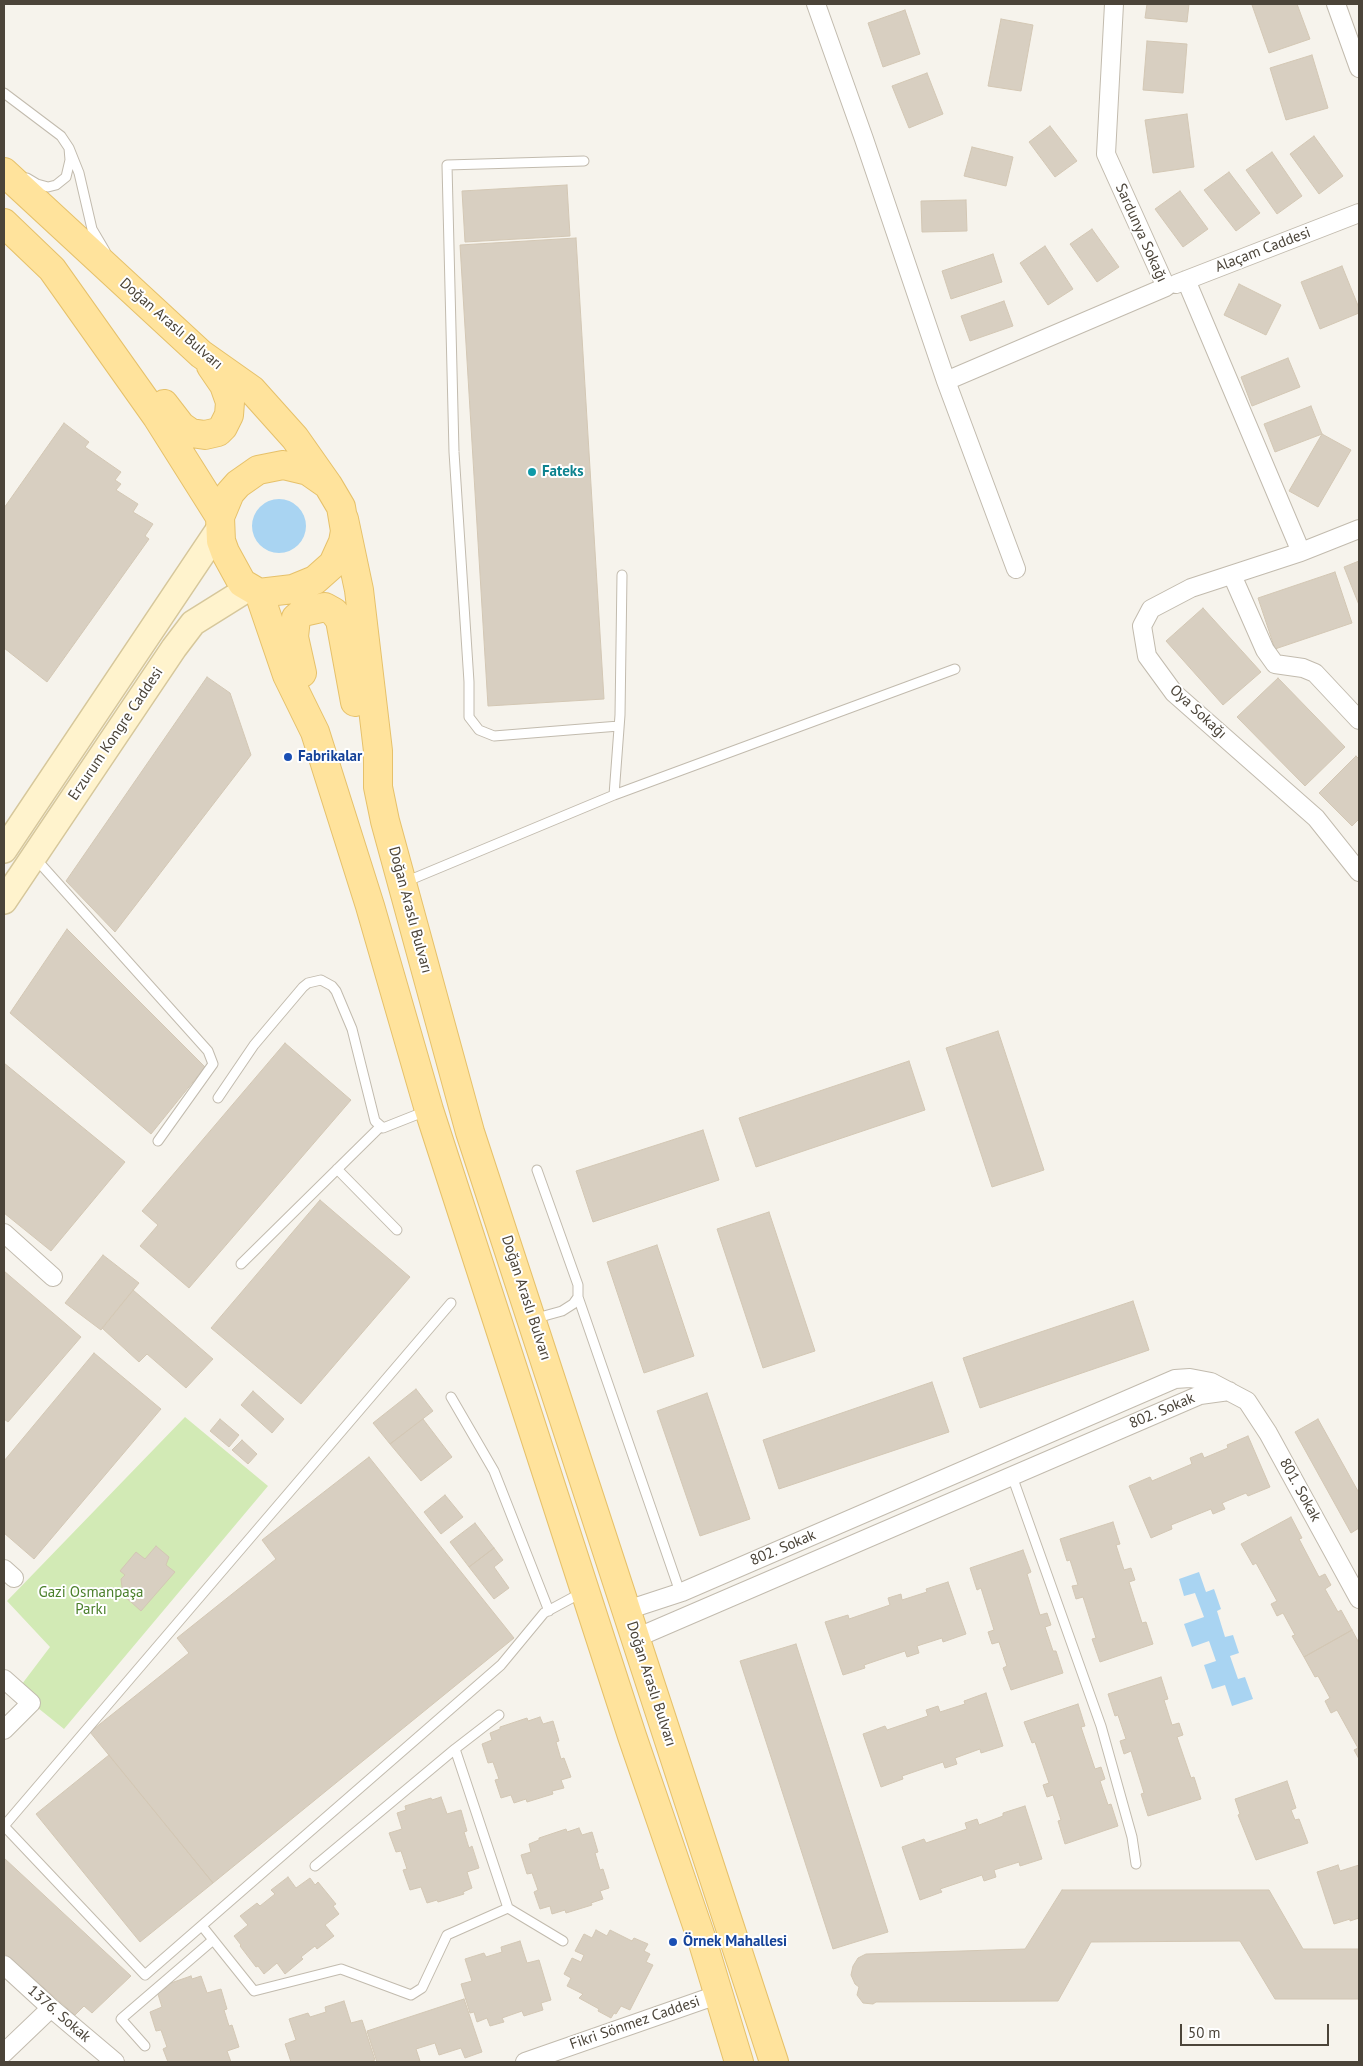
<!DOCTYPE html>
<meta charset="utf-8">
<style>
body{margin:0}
#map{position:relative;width:1363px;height:2066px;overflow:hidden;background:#f6f3ec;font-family:"PT Sans",sans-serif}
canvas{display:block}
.frame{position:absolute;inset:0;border:5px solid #4b4439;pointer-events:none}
.scale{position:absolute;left:1180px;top:2024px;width:149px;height:22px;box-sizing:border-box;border:2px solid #4b4439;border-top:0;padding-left:6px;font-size:15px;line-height:18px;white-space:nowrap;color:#4b4439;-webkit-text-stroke:4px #fff;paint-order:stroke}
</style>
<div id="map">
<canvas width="1363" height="2066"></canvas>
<div class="frame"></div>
<div class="scale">50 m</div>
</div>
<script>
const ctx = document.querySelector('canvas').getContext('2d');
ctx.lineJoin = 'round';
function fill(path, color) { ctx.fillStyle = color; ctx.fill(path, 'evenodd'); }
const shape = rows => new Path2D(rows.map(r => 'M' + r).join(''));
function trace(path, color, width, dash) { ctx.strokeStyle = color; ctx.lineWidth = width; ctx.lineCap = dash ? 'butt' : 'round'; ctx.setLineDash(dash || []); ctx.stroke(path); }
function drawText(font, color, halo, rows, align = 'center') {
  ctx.font = font + ' "PT Sans",sans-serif'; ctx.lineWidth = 4; ctx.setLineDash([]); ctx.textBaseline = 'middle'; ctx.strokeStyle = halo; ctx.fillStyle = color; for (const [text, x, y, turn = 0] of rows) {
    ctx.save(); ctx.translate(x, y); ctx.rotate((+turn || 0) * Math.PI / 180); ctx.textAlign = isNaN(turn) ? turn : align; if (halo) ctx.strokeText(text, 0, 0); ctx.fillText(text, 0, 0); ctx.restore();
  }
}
fill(shape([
 [185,1417,268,1486,64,1729,38,1708,22,1684,50,1647,7,1601]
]), '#d2eab5');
fill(shape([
 '252 526a27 27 0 1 1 54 0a27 27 0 1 1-54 0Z',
 [1199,1572,1206,1592,1214,1589,1221,1609,1217,1611,1225,1637,1233,1635,1239,1653,1230,1656,1238,1679,1245,1677,1253,1699,1232,1706,1225,1685,1212,1689,1204,1665,1216,1661,1209,1641,1192,1647,1184,1624,1204,1617,1195,1593,1184,1596,1179,1579]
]), '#a9d4f2');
const building = shape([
 [1147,4,1189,4,1187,22,1145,18,1147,4],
 [1256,4,1297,4,1310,39,1269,53,1252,5,1256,4],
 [905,10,920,54,883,67,868,23,905,10],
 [1001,19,1033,25,1021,91,988,86,1001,19],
 [1147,41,1187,44,1183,93,1143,90,1147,41],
 [1312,55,1328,108,1286,120,1270,68,1312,55],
 [927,73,943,114,909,128,892,86,927,73],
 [1187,114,1194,167,1153,173,1145,120,1187,114],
 [1050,126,1077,161,1055,177,1029,142,1050,126],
 [1314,136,1343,176,1319,194,1290,154,1314,136],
 [972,147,1013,157,1006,186,964,176,972,147],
 [1272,152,1302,196,1277,214,1246,170,1272,152],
 [1229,172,1260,213,1236,231,1204,190,1229,172],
 [567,185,570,236,465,242,462,191,567,185],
 [1180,191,1208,229,1183,247,1155,209,1180,191],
 [966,200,967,231,922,232,921,201,966,200],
 [1092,229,1119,267,1097,282,1070,244,1092,229],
 [576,238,604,699,488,706,460,245,576,238],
 [1045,246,1073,289,1048,305,1020,263,1045,246],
 [993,254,1002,282,951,299,942,271,993,254],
 [1342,266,1359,308,1359,313,1320,329,1301,282,1342,266],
 [1239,284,1281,305,1266,335,1224,315,1239,284],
 [1004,301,1013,326,970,341,961,316,1004,301],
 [1288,358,1300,387,1252,406,1241,377,1288,358],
 [1311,406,1322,434,1275,452,1264,424,1311,406],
 [64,423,89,442,85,447,121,472,115,480,121,484,116,490,138,504,133,512,153,524,145,536,149,539,47,682,4,648,4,508,64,423],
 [1322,434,1351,450,1318,507,1289,491,1322,434],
 [1359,561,1359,605,1344,567,1359,561],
 [1335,572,1352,623,1275,649,1258,598,1335,572],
 [1203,608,1261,672,1223,705,1166,641,1203,608],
 [207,677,230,693,251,755,115,932,66,881,207,677],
 [1278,678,1345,747,1305,786,1237,717,1278,678],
 [1356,756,1359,759,1359,819,1352,826,1319,793,1356,756],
 [67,929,205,1067,151,1134,10,1013,67,929],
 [998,1031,1044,1170,992,1187,946,1048,998,1031],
 [285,1043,351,1100,189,1288,140,1246,158,1225,142,1211,285,1043],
 [909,1061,925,1110,756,1167,739,1118,909,1061],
 [4,1063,125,1162,51,1251,4,1213,4,1063],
 [703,1130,719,1180,593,1222,576,1171,703,1130],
 [320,1200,410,1277,301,1404,211,1328,320,1200],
 [769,1212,815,1351,763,1368,717,1229,769,1212],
 [657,1245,694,1356,644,1373,607,1262,657,1245],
 [103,1255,139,1283,101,1330,65,1303,103,1255],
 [4,1271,81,1337,8,1422,4,1419,4,1271],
 [133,1290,213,1359,186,1388,147,1354,139,1362,102,1328,133,1290],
 [1133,1301,1149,1350,980,1408,963,1358,1133,1301],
 [94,1353,161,1409,34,1559,4,1533,4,1461,94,1353],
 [932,1382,949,1432,779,1489,763,1440,932,1382],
 [416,1389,433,1411,390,1444,373,1423,416,1389],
 [253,1391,284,1419,272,1433,241,1405,253,1391],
 [707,1393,750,1519,700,1536,657,1411,707,1393],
 [220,1419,239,1435,229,1447,210,1431,220,1419],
 [423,1419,452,1457,421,1481,390,1444,423,1419],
 [1318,1419,1359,1493,1359,1528,1351,1533,1295,1432,1318,1419],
 [1248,1436,1270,1487,1248,1496,1246,1493,1222,1503,1225,1509,1213,1514,1211,1509,1171,1525,1172,1529,1151,1538,1129,1486,1150,1477,1152,1481,1192,1464,1190,1458,1202,1453,1204,1458,1228,1448,1227,1445,1248,1436],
 [242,1440,257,1454,248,1464,232,1450,242,1440],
 [369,1457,514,1638,213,1883,90,1732,189,1653,177,1638,276,1559,262,1540,369,1457],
 [445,1495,463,1517,441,1534,424,1512,445,1495],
 [1291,1517,1302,1538,1299,1539,1319,1577,1325,1574,1331,1585,1325,1589,1338,1612,1341,1610,1352,1630,1304,1657,1292,1636,1295,1635,1283,1613,1277,1616,1271,1604,1277,1601,1256,1563,1253,1565,1241,1544,1291,1517],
 [1113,1522,1120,1544,1116,1545,1124,1570,1131,1568,1135,1580,1129,1582,1142,1623,1146,1622,1153,1644,1100,1662,1092,1639,1096,1638,1083,1597,1076,1599,1072,1586,1078,1585,1070,1560,1067,1561,1060,1539,1113,1522],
 [475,1523,494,1548,469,1567,450,1542,475,1523],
 [156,1546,169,1557,166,1565,175,1572,141,1611,123,1595,121,1579,125,1575,120,1571,136,1552,145,1559,156,1546],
 [494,1548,503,1560,494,1567,509,1588,494,1599,469,1567,494,1548],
 [1023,1550,1031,1572,1027,1574,1040,1615,1047,1613,1051,1625,1045,1627,1053,1651,1056,1651,1063,1673,1011,1690,1003,1668,1007,1666,999,1642,992,1644,988,1632,994,1630,981,1588,977,1590,970,1568,1023,1550],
 [948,1582,966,1634,943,1642,942,1638,917,1646,919,1653,907,1657,905,1651,864,1665,865,1668,843,1675,825,1622,848,1615,849,1619,890,1605,888,1598,901,1594,902,1600,927,1592,926,1589,948,1582],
 [1352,1630,1359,1643,1359,1759,1354,1750,1358,1748,1337,1710,1331,1713,1325,1701,1330,1698,1318,1676,1315,1677,1304,1657,1352,1630],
 [796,1644,888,1932,833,1949,740,1661,796,1644],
 [1161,1677,1168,1699,1164,1700,1172,1725,1179,1723,1183,1735,1177,1737,1191,1778,1194,1777,1201,1799,1148,1816,1141,1794,1144,1793,1131,1751,1124,1754,1120,1741,1126,1739,1118,1715,1115,1716,1108,1694,1161,1677],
 [986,1693,1003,1746,981,1753,980,1749,955,1758,957,1764,945,1768,943,1762,902,1776,903,1779,881,1787,863,1734,885,1726,887,1730,928,1716,926,1710,938,1706,940,1712,965,1704,964,1701,986,1693],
 [1078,1704,1085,1726,1081,1727,1095,1769,1101,1767,1105,1779,1100,1781,1108,1805,1111,1804,1118,1826,1065,1844,1058,1821,1061,1820,1053,1795,1047,1797,1043,1785,1049,1783,1035,1742,1032,1743,1024,1722,1078,1704],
 [540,1717,543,1724,553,1721,559,1741,556,1742,561,1759,564,1758,571,1777,561,1780,564,1788,552,1791,553,1794,527,1802,526,1799,514,1803,511,1795,501,1798,495,1780,499,1779,493,1762,488,1763,482,1744,492,1740,490,1733,500,1729,500,1727,527,1718,528,1721,540,1717],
 [109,1755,213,1883,140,1942,36,1814,109,1755],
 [1287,1781,1296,1808,1291,1810,1295,1820,1299,1819,1308,1843,1256,1860,1238,1815,1240,1814,1235,1799,1287,1781],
 [441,1797,447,1814,461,1810,467,1831,464,1832,469,1848,472,1846,479,1868,467,1872,472,1888,463,1892,464,1894,438,1902,437,1900,427,1903,421,1887,410,1890,403,1870,407,1869,401,1851,396,1852,389,1833,402,1829,397,1813,406,1810,405,1806,431,1798,432,1800,441,1797],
 [1025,1806,1042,1859,1020,1866,1019,1862,994,1870,996,1877,984,1881,982,1875,940,1889,942,1892,920,1900,902,1847,924,1839,926,1843,967,1829,965,1823,977,1819,979,1825,1003,1816,1003,1813,1025,1806],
 [579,1828,582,1835,592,1832,598,1852,595,1853,600,1870,603,1869,609,1888,600,1891,603,1899,591,1903,592,1905,566,1913,565,1910,552,1914,550,1906,540,1909,534,1892,538,1890,532,1873,527,1874,521,1855,531,1852,529,1844,539,1840,539,1838,566,1829,567,1832,579,1828],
 [4,1858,131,1976,92,2013,84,2006,75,2015,4,1953,4,1858],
 [1338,1865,1340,1871,1359,1865,1359,1918,1350,1921,1350,1919,1334,1924,1317,1872,1338,1865],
 [288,1877,296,1888,310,1878,315,1885,318,1882,336,1904,333,1906,339,1914,325,1925,334,1936,317,1949,315,1946,301,1957,303,1959,285,1974,277,1963,264,1974,258,1966,256,1967,240,1946,241,1945,234,1936,248,1925,240,1916,257,1903,260,1906,275,1894,271,1890,288,1877],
 [1062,1890,1269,1890,1303,1949,1359,1949,1359,1999,1275,1999,1240,1941,1091,1942,1058,2001,876,2002,873,2004,863,2003,857,1995,859,1987,855,1984,851,1975,853,1966,858,1958,866,1954,1025,1949,1062,1890],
 [596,1930,607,1936,610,1930,632,1941,634,1938,648,1944,644,1951,650,1954,646,1962,653,1965,630,2010,621,2006,616,2014,614,2013,611,2018,598,2011,599,2009,579,1998,583,1994,567,1986,571,1978,564,1974,572,1958,581,1962,584,1955,575,1951,584,1934,592,1938,596,1930],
 [520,1941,527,1963,539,1960,551,2000,541,2003,543,2010,524,2016,522,2011,502,2018,504,2022,490,2026,487,2018,477,2022,474,2012,470,2013,461,1984,472,1981,465,1959,484,1953,486,1957,502,1952,501,1947,520,1941],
 [191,1976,192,1979,201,1976,207,1993,221,1989,227,2009,224,2010,229,2026,232,2025,239,2047,227,2051,231,2062,168,2062,163,2049,167,2047,161,2030,156,2031,150,2012,162,2007,157,1991,166,1988,165,1985,191,1976],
 [464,1999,482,2052,465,2058,461,2048,439,2055,435,2043,416,2049,420,2061,415,2062,377,2062,367,2031,464,1999],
 [344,2001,351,2023,362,2020,375,2060,368,2062,291,2062,285,2044,296,2040,289,2019,308,2013,310,2017,326,2012,325,2007,344,2001]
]);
fill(building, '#d8cfc1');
trace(building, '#d3c7b4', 1);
const service = shape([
 [4,93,61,136,69,148],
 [584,161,447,165,454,452,469,682,469,717,479,730,494,736,619,726],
 [27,178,37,184,48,187,56,185,66,177,70,160,69,148,79,173,92,229,105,251],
 [614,795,620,715,622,575],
 [36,859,208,1051,213,1064,158,1141],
 [405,882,614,795,955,669],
 [218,1098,254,1045,303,987,308,983,321,980,332,986,336,991,352,1029,375,1121,383,1128,426,1111],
 [337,1169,397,1230],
 [241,1264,381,1126],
 [578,1297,680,1592],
 [451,1303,4,1826,145,1975,501,1665,544,1613,583,1592],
 [533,1319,562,1311,573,1304,578,1297,578,1285,537,1170],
 [451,1397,494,1471,549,1611],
 [1012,1476,1101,1726,1132,1837,1136,1864],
 [315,1866,455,1749],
 [508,1908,563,1941],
 [202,1926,254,1991,341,1969,411,1995,422,1988,447,1935,508,1908,455,1749,499,1715],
 [145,2046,121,2019,213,1940]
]);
const minor = shape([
 [816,4,864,139,946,381,1016,569],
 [1336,4,1359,68],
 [1186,280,1301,552,1359,529],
 [1176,284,1359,213],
 [946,381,1166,287,1106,154,1114,4],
 [1301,552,1191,588,1151,609,1142,626,1147,656,1174,693,1316,818,1359,872],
 [1232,575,1265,650,1275,664,1303,668,1315,673,1359,720],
 [4,1233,53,1277],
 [4,1569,14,1578],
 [627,1610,682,1592,1175,1379,1190,1378,1211,1382,1247,1401,1268,1433,1359,1599],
 [636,1638,1200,1395,1229,1391],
 [4,1679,31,1703,4,1730],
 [4,1965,51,2008,115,2062],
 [4,2053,51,2008],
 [525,2062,717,1995]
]);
const secondary = shape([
 [4,850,219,529],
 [4,901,174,648,193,623,249,588]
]);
const primary = shape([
 [4,172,201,354,252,390,295,438,328,485],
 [4,223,52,269,157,417,220,517],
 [164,404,181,426,191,433,205,435,218,432,223,427,229,415,230,402,224,385,211,366],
 [283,465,308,471,328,485,341,507,345,531,343,542,333,564,315,580,293,589,259,593,242,583,225,552,221,541,220,517,230,493,238,484,258,470,283,465],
 [344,519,359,590,378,751,378,787,385,821,470,1132,774,2062],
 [259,593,287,675,315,732,370,906,429,1110,632,1736,703,1943,739,2062],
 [302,673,294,637,296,618,303,612,325,607,334,612,340,620,355,702]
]);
trace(service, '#c2bbae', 11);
trace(minor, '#c2bbae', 20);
trace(secondary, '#d6c79b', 28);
trace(primary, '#e6c16a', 30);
trace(service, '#fff', 9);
trace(minor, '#fff', 18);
trace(secondary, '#fff3cd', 25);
trace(primary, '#ffe39c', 28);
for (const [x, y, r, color] of [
 [532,472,5,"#0f9aa8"],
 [288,757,5,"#1a4fb4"],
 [673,1942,5,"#1a4fb4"]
]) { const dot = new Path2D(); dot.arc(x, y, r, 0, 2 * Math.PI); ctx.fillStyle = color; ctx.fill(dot); trace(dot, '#fff', 2); }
drawText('15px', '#4b4439', '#fff', [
 ["Sardunya Sokağı",1141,233,66],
 ["Alaçam Caddesi",1263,250,-21],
 ["Doğan Araslı Bulvarı",171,324,41],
 ["Oya Sokağı",1198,712,43],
 ["Erzurum Kongre Caddesi",116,734,-56],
 ["Doğan Araslı Bulvarı",410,910,75],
 ["Doğan Araslı Bulvarı",526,1298,72],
 ["802. Sokak",1162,1411,-23],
 ["801. Sokak",1300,1490,61],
 ["802. Sokak",783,1548,-23],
 ["Doğan Araslı Bulvarı",651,1684,72],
 ["1376. Sokak",59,2014,41],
 ["Fikri Sönmez Caddesi",635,2023,-19]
]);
drawText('bold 15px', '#0d838f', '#fff', [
 ["Fateks",542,472]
], 'left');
drawText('bold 15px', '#164399', '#fff', [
 ["Fabrikalar",298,757],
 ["Örnek Mahallesi",683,1942]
], 'left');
drawText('15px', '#4a7f2a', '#fff', [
 ["Gazi Osmanpaşa",91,1593],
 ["Parkı",91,1610]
]);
</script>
